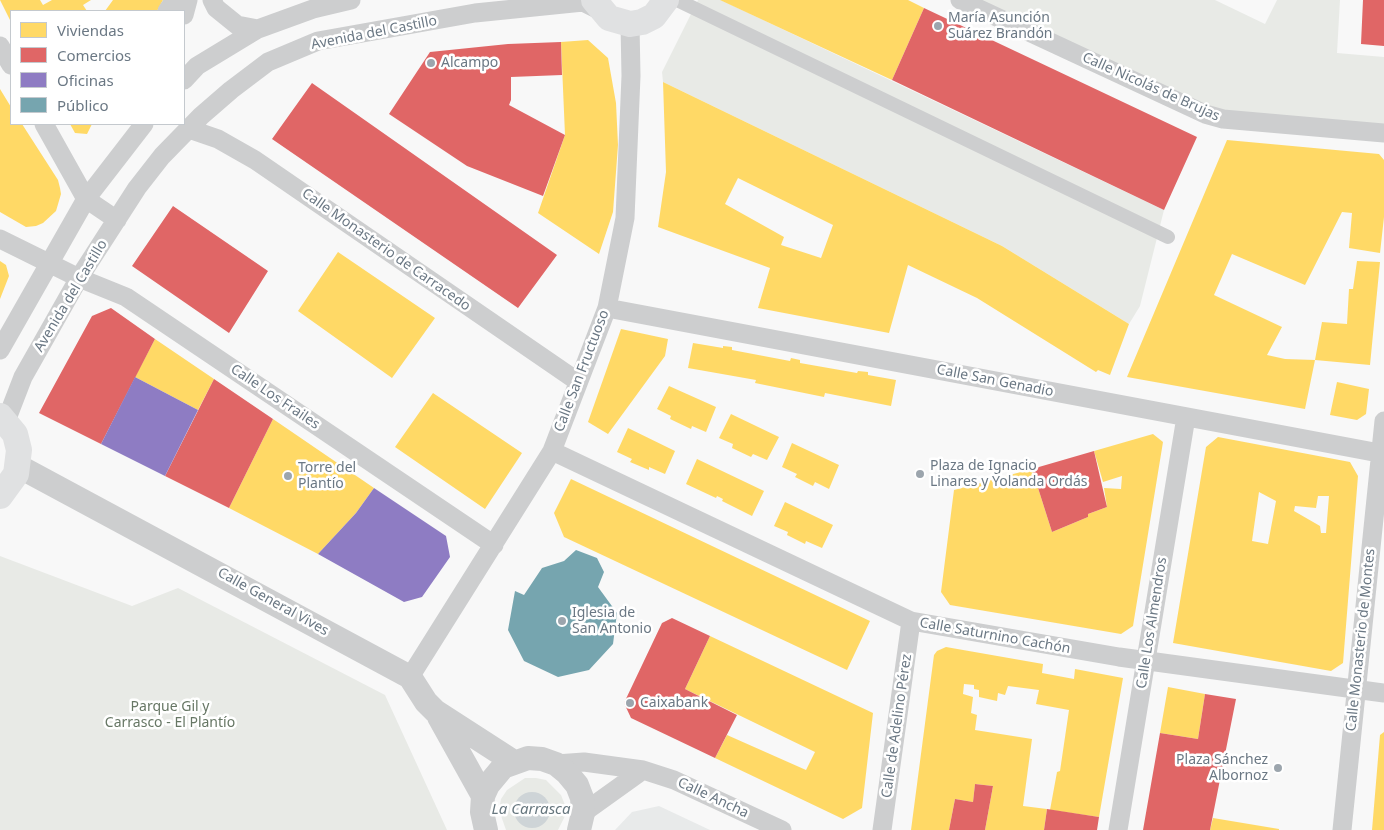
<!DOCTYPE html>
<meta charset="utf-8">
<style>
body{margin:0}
#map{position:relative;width:1384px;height:830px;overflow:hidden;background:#f8f8f8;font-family:"Noto Sans",sans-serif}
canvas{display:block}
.legend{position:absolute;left:10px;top:10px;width:175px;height:115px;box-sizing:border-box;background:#fff;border:1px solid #c4c9ce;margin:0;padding:6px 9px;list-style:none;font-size:15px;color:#6b7884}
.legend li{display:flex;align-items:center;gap:10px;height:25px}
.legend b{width:25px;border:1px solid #c4c9ce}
</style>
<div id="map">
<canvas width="1384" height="830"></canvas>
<ul class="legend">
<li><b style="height:14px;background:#ffd966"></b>Viviendas</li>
<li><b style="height:14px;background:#e06666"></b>Comercios</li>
<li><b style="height:14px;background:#8e7cc3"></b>Oficinas</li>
<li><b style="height:14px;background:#76a5af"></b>Público</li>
</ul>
</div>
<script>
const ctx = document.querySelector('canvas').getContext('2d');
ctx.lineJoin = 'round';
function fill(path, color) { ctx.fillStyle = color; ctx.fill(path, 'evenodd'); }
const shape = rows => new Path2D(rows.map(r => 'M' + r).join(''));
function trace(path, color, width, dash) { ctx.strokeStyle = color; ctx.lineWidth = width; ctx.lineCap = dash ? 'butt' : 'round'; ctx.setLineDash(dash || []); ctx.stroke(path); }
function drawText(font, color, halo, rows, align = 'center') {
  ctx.font = font + ' "Noto Sans",sans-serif'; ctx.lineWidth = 5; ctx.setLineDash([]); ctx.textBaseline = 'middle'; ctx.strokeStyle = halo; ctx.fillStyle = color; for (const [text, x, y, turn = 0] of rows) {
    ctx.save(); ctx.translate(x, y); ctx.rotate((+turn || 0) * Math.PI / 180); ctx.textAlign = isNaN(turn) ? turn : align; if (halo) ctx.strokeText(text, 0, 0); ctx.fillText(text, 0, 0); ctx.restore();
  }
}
fill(shape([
 [659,806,710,830,615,830,632,812]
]), '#e8eaea');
fill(shape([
 [698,0,721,0,1164,210,1140,306,1129,324,1002,246,663,82,662,72],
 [960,0,1215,0,1265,24,1277,0,1340,0,1337,53,1384,57,1384,133,1223,119],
 [0,556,132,606,178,588,385,695,447,830,0,830],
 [525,778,536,778,546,780,561,795,565,805,565,816,558,830,506,830,499,810,501,799,507,790]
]), '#e8eae6');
fill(shape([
 '514 810a18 18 0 1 1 36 0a18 18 0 1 1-36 0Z'
]), '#ced4d7');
fill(shape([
 [0,0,40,0,43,5,52,0,91,0,83,5,87,11,11,11,11,22],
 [113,0,163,0,157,11,105,11],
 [720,0,908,0,924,8,892,80],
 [588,40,608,58,616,103,618,145,613,212,599,254,538,213,565,135,561,42],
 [663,82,1002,246,1129,324,1110,375,1098,370,1096,372,977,298,908,265,889,333,758,308,770,268,658,227,666,172],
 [738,178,833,225,821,258,781,245,784,237,725,204],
 [0,89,11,107,11,124,22,124,58,180,60,188,61,194,56,211,43,223,36,226,26,227,0,212],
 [70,124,92,124,87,134,75,133],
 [1227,140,1379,154,1384,160,1384,217,1380,253,1349,248,1352,213,1342,212,1305,285,1232,254,1214,295,1282,327,1267,355,1285,359,1315,360,1305,409,1127,377],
 [338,252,435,318,392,378,298,311],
 [0,261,6,265,9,276,0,299],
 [1357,261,1380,262,1370,365,1315,360,1322,322,1347,324,1349,289,1353,289],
 [621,329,668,339,665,356,608,434,588,422],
 [155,339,214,379,198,410,135,377],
 [693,343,723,348,723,346,732,347,732,350,790,361,791,358,800,360,800,363,857,373,858,371,868,372,868,375,896,380,891,406,825,393,824,397,755,383,756,380,688,368],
 [1337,382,1369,389,1366,414,1357,420,1330,415],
 [669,386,716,407,706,432,692,426,691,429,670,419,671,416,657,409],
 [433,393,522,453,485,509,395,447],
 [731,414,779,437,767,460,753,454,751,457,732,448,733,444,719,438],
 [273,419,374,488,356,513,318,554,229,508],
 [628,428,675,451,665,474,649,467,649,470,630,462,632,459,617,452],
 [1153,434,1163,442,1133,626,1121,634,950,605,941,592,954,490,1032,469,1052,532,1088,517,1088,514,1107,507,1104,488,1121,489,1122,476,1103,482,1094,451],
 [1218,437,1350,462,1358,476,1343,663,1331,671,1173,643,1206,447],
 [1259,492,1276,501,1268,544,1252,541],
 [1318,496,1329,496,1326,533,1321,533,1320,526,1294,511,1295,506,1316,508],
 [792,443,839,465,829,489,815,482,813,486,795,477,797,474,782,467],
 [697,459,764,491,752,516,722,501,723,499,717,496,716,498,686,484],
 [571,479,870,621,847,670,564,537,554,513],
 [785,502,833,525,822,548,806,541,805,544,787,535,788,532,774,526],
 [710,636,873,713,862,808,843,819,715,758,727,735,806,770,815,752,685,689],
 [946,647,1043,664,1042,673,1074,679,1075,669,1123,678,1099,817,1050,810,1057,772,1060,771,1069,710,1036,704,1039,690,1008,686,1005,695,998,693,997,701,979,697,979,690,974,689,974,685,964,684,963,694,973,697,971,713,977,715,975,730,1032,739,1023,806,1047,809,1044,830,985,830,993,786,975,784,973,802,955,799,949,830,911,830,934,655,937,651],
 [1168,687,1205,694,1198,739,1160,733],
 [1384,732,1384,830,1372,830,1380,735],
 [1213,818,1279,829,1279,830,1210,830]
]), '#ffd966');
fill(shape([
 [1363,0,1384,0,1384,46,1361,44],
 [924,8,1197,137,1164,210,892,80],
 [561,42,562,75,511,77,511,100,509,105,565,135,543,196,467,166,389,114,430,52,508,44],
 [312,83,557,255,518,308,272,139],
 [173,206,268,271,229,333,132,266],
 [111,308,155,339,101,444,39,413,92,316],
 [214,379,273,419,229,508,165,476],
 [1094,451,1107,507,1088,514,1088,517,1052,532,1032,469],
 [672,618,710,636,685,689,737,715,715,758,631,718,624,703,662,623],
 [1205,694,1236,699,1210,830,1143,830,1160,733,1198,739],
 [975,784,993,786,985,830,949,830,955,799,973,802],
 [1047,809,1099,817,1097,830,1044,830]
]), '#e06666');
fill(shape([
 [135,377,198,410,165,476,101,444],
 [374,488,446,536,450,557,422,597,404,602,318,554,356,513]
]), '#8e7cc3');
fill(shape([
 [576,550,597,558,604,572,598,587,617,613,613,644,589,670,558,677,524,661,508,630,515,591,524,595,542,568,564,561]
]), '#76a5af');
trace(shape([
 [677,0,1168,237]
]), '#cdcecf', 14);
trace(shape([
 [212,0,216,8,237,25,258,29],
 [960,0,1205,114,1223,119,1384,133],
 [167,11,175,0],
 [184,15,188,0],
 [0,46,11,65],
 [184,80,197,66,258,29,313,9,351,0],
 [44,124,86,199,117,220],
 [189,129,218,139,255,160,577,381],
 [0,239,79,278,126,297,494,545],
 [607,308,1384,454],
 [0,350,86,199,144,124],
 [6,421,23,377,79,278,137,188,162,156,201,116,231,90,268,62,318,41,475,13,583,2,601,11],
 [552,451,911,621,1119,657,1384,693],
 [410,677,552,451,607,308,625,218,631,76,630,24],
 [556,764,584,762,643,770,674,780,782,830],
 [583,813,643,770],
 [882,830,911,621],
 [1118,830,1186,417],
 [1342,830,1384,421]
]), '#cdcecf', 19);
trace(shape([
 [18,466,410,677,426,702,435,711,514,762],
 [439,717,483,796],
 [486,830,482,812,483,796,488,785,503,767,528,758,542,759,556,764,567,773,577,785,582,798,583,813,579,830]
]), '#cdcecf', 24);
trace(shape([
 [594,0,609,18,630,24,642,22,654,16,666,0],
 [0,416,15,434,19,450,16,474,0,496]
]), '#e0e1e2', 26);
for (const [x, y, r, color] of [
 [938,26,5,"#9ca5ad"],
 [431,63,5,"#9ca5ad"],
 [920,474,5,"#9ca5ad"],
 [288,476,5,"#9ca5ad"],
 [562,621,5,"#9ca5ad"],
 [630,703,5,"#9ca5ad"],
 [1278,768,5,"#9ca5ad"]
]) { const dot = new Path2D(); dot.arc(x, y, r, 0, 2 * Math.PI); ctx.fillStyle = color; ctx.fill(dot); trace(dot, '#fff', 2); }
drawText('14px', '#6b7884', '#fff', [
 ["María Asunción",948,18],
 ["Suárez Brandón",948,34],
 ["Alcampo",441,63],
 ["Plaza de Ignacio",930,466],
 ["Linares y Yolanda Ordás",930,482],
 ["Torre del",298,468],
 ["Plantío",298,484],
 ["Iglesia de",572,613],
 ["San Antonio",572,629],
 ["Caixabank",640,703],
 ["Plaza Sánchez",1268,760,"right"],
 ["Albornoz",1268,776,"right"]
], 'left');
drawText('14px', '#6b7884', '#fff', [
 ["Avenida del Castillo",374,33,-11],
 ["Calle Nicolás de Brujas",1151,87,24],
 ["Calle Monasterio de Carracedo",386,250,35],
 ["Avenida del Castillo",71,296,-59],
 ["Calle San Fructuoso",582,371,-69],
 ["Calle San Genadio",995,381,11],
 ["Calle Los Frailes",275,397,34],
 ["Calle General Vives",273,602,29],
 ["Calle Los Almendros",1152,623,-81],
 ["Calle Saturnino Cachón",995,636,10],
 ["Calle Monasterio de Montes",1361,640,-84],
 ["Calle de Adelino Pérez",897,726,-82],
 ["Calle Ancha",713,798,25]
]);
drawText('14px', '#677765', '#fff', [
 ["Parque Gil y",170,707],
 ["Carrasco - El Plantío",170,723]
]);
drawText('italic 15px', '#67777f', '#fff', [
 ["La Carrasca",531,810]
]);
</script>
